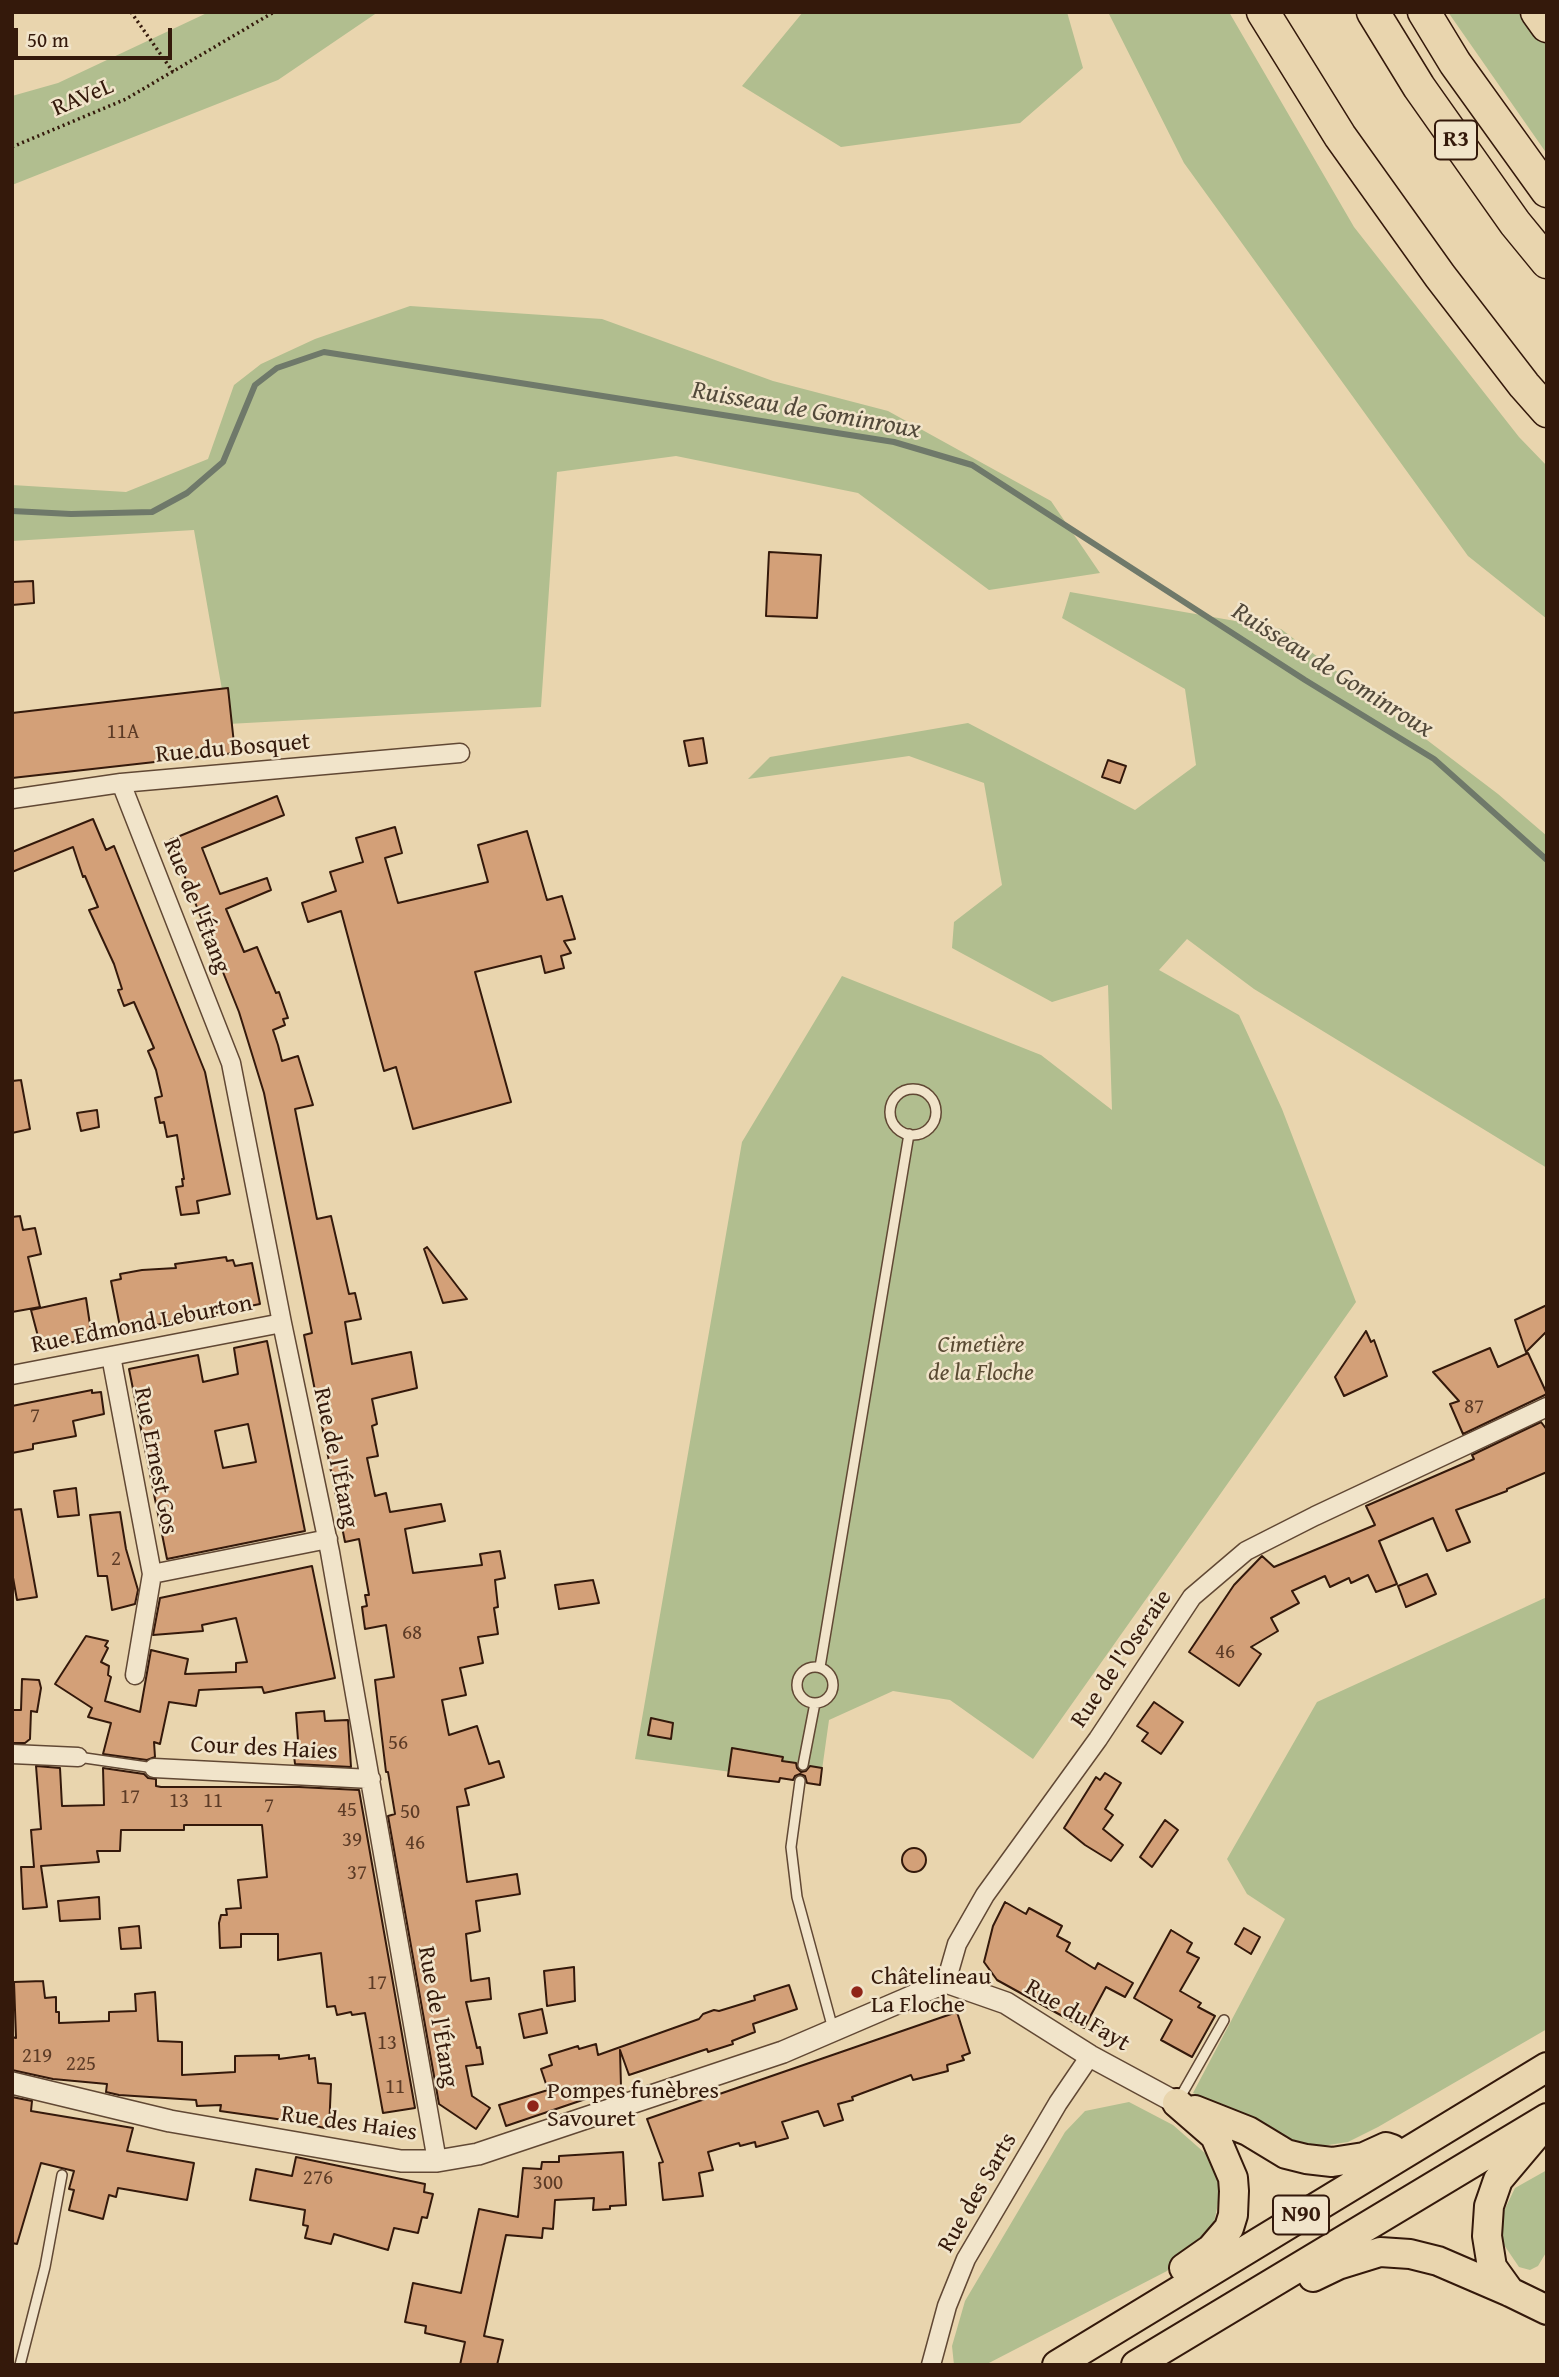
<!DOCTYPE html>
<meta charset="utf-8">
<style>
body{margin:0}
#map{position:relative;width:1559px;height:2377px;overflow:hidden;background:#e9d5ae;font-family:"Gentium Book Plus",serif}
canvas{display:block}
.frame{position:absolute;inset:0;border:14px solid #34190b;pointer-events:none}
.scale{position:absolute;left:14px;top:28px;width:158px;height:32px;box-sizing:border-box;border:4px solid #34190b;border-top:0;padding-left:9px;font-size:21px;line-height:24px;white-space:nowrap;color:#34190b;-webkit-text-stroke:5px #f1e4ca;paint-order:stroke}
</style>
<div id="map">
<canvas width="1559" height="2377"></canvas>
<div class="frame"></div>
<div class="scale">50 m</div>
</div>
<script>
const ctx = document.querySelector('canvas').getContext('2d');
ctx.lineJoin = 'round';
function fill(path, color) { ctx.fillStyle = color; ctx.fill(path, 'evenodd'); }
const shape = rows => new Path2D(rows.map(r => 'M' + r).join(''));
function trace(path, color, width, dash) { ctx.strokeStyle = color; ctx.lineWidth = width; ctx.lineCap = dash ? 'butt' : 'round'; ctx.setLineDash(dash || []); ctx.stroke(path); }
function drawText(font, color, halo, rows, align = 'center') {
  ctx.font = font + ' "Gentium Book Plus",serif'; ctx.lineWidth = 5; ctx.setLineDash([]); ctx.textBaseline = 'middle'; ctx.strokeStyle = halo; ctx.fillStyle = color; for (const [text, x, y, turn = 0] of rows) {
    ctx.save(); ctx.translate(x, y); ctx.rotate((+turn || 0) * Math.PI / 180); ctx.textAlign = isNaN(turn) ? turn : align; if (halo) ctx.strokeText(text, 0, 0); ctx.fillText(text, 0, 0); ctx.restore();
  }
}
fill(shape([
 [209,12,378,12,278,80,12,185,12,96,58,83],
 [803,12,1067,12,1083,68,1020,123,841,147,742,86],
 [1108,12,1229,12,1354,227,1519,437,1547,466,1547,619,1468,556,1184,163],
 [1448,12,1525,12,1547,43,1547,154],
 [410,306,602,319,773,381,888,411,1051,501,1100,573,989,590,858,493,676,456,557,472,541,707,228,724,194,530,12,541,12,485,126,492,208,459,234,385,261,364,315,339],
 [1070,592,1281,629,1498,794,1547,836,1547,1168,1254,989,1187,939,1159,970,1239,1015,1282,1109,1356,1302,1033,1759,950,1700,893,1691,829,1720,820,1784,635,1759,742,1142,842,976,1041,1055,1112,1110,1108,985,1052,1002,952,948,954,922,1002,885,984,783,909,756,748,779,770,757,968,723,1135,810,1196,765,1185,689,1062,618],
 [1547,1597,1547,2029,1378,2127,1348,2142,1309,2148,1272,2133,1257,2120,1193,2093,1285,1919,1247,1894,1227,1859,1317,1702],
 [1129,2102,1173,2125,1206,2154,1222,2183,1214,2223,1167,2271,985,2365,954,2365,952,2346,965,2301,1065,2132,1085,2111],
 [1547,2170,1547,2251,1538,2266,1530,2270,1519,2267,1502,2242,1502,2215,1515,2188]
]), '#b1be8f');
trace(shape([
 [12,511,71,514,152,512,187,493,223,462,255,385,277,368,324,352,894,442,972,465,1305,680,1434,759,1547,860]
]), '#6f796a', 6);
const building = shape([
 [769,552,821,555,817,618,766,616,769,552],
 [33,581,34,603,12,605,12,582,33,581],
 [228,688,235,753,12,778,12,713,228,688],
 [703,738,707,763,689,766,684,741,703,738],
 [1108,760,1126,766,1120,783,1102,777,1108,760],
 [277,796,284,815,202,848,220,894,267,878,271,890,226,909,244,952,257,947,276,993,279,992,288,1018,283,1019,285,1025,273,1030,278,1045,282,1061,298,1056,313,1105,295,1109,317,1219,331,1216,349,1294,355,1293,361,1319,345,1322,352,1364,411,1352,417,1388,372,1399,377,1424,372,1426,378,1456,367,1458,375,1496,386,1493,390,1512,441,1504,445,1521,405,1529,413,1573,482,1565,480,1554,500,1551,505,1578,495,1580,498,1607,494,1608,498,1634,478,1637,483,1663,460,1668,466,1695,442,1700,449,1735,477,1726,489,1764,499,1761,504,1777,465,1789,469,1805,457,1807,467,1882,517,1874,520,1894,476,1901,480,1931,466,1934,471,1981,489,1978,491,1999,466,2002,477,2048,480,2047,483,2064,466,2066,472,2096,490,2108,476,2129,439,2104,388,1816,395,1814,388,1772,386,1772,375,1680,394,1677,386,1625,365,1629,362,1607,367,1606,365,1595,369,1595,359,1539,345,1542,304,1335,312,1333,264,1093,239,1012,170,840,277,796],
 [93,819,106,850,114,846,205,1072,230,1194,197,1201,199,1213,181,1215,176,1187,183,1186,182,1179,184,1179,177,1135,167,1137,164,1122,160,1123,155,1098,162,1096,156,1070,148,1051,154,1048,134,1002,124,1006,118,990,122,989,114,964,89,910,98,907,85,876,83,877,73,847,12,872,12,852,93,819],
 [395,827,402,853,385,858,398,903,488,882,478,845,527,831,547,900,562,896,575,939,564,941,571,953,561,956,564,968,545,973,541,956,475,972,511,1102,413,1129,396,1067,384,1071,341,911,308,922,302,903,336,891,330,872,363,862,356,838,395,827],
 [21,1080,30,1129,12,1133,12,1081,21,1080],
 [97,1110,99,1127,81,1131,77,1113,97,1110],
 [20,1216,23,1230,35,1228,41,1254,28,1257,40,1307,12,1312,12,1217,20,1216],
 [427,1247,467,1299,443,1303,424,1249,427,1247],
 [226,1257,227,1261,233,1260,235,1266,252,1263,260,1304,121,1332,111,1281,121,1279,120,1274,142,1270,176,1268,175,1264,226,1257],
 [86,1298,92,1338,63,1344,62,1340,40,1344,31,1310,86,1298],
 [1547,1305,1547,1331,1526,1352,1515,1320,1547,1305],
 [1366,1331,1371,1342,1374,1340,1387,1376,1344,1396,1335,1377,1366,1331],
 [267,1341,305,1531,167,1559,129,1369,198,1355,203,1382,238,1374,234,1348,267,1341],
 [248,1424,256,1462,223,1468,215,1431,248,1424],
 [1490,1348,1498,1367,1528,1353,1547,1394,1463,1434,1450,1404,1459,1401,1433,1372,1490,1348],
 [92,1390,92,1393,101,1392,104,1414,73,1421,76,1436,33,1444,33,1449,12,1453,12,1406,92,1390],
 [1541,1422,1547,1430,1547,1472,1507,1489,1507,1491,1456,1510,1470,1542,1447,1551,1433,1518,1379,1541,1397,1584,1376,1592,1368,1575,1351,1583,1349,1578,1330,1587,1325,1576,1292,1591,1299,1603,1271,1618,1278,1631,1251,1647,1261,1654,1239,1686,1189,1652,1234,1585,1262,1556,1274,1567,1375,1525,1366,1506,1474,1459,1472,1455,1541,1422],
 [76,1488,79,1515,58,1517,54,1491,76,1488],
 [21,1509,37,1597,17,1600,12,1572,12,1510,21,1509],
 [120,1512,126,1549,138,1590,135,1604,112,1610,107,1576,98,1576,90,1515,120,1512],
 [312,1566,335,1678,264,1693,262,1687,199,1690,196,1706,169,1702,160,1744,154,1742,155,1757,147,1760,103,1754,111,1723,88,1717,92,1708,55,1684,86,1636,108,1641,105,1646,108,1648,101,1662,109,1666,108,1675,111,1677,105,1701,140,1712,151,1650,188,1659,185,1674,236,1672,236,1663,247,1662,236,1618,202,1625,203,1631,153,1635,160,1598,312,1566],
 [1427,1574,1436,1594,1406,1607,1398,1586,1427,1574],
 [593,1580,599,1603,559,1609,555,1585,593,1580],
 [22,1679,39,1680,41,1688,37,1712,31,1711,30,1739,25,1743,12,1743,13,1710,21,1710,22,1679],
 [1154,1702,1183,1722,1161,1754,1142,1741,1148,1733,1137,1726,1154,1702],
 [324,1711,325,1721,348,1720,351,1767,295,1764,294,1755,299,1754,296,1713,324,1711],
 [651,1718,673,1723,671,1739,648,1735,651,1718],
 [732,1748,783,1757,782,1761,796,1763,797,1768,801,1772,806,1771,810,1766,822,1768,820,1785,807,1783,805,1776,800,1774,795,1776,793,1780,780,1778,779,1782,728,1776,732,1748],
 [36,1766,60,1768,62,1806,104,1805,103,1768,144,1774,148,1778,156,1779,156,1786,161,1787,299,1787,359,1790,415,2108,383,2113,365,2013,352,2015,351,2012,337,2015,335,2006,327,2007,321,1953,278,1960,278,1934,241,1934,241,1947,220,1948,219,1923,221,1915,227,1915,226,1909,241,1908,238,1880,267,1877,262,1825,184,1825,184,1830,121,1830,120,1851,97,1851,99,1862,41,1866,47,1907,23,1909,21,1867,34,1867,31,1830,41,1829,36,1766],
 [1105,1773,1121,1783,1105,1809,1113,1815,1103,1829,1123,1845,1111,1861,1085,1845,1064,1828,1096,1777,1100,1780,1105,1773],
 [1165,1820,1178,1830,1152,1867,1140,1857,1165,1820],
 '902 1860a12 12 0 1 1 24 0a12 12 0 1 1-24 0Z',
 [99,1897,100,1919,60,1921,58,1901,99,1897],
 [1005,1902,1026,1914,1029,1908,1062,1926,1057,1936,1070,1943,1066,1951,1095,1969,1098,1963,1133,1983,1125,1997,1106,1987,1084,2028,997,1980,984,1962,993,1926,1005,1902],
 [139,1926,141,1948,121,1949,119,1928,139,1926],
 [1244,1928,1260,1937,1251,1954,1235,1944,1244,1928],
 [1171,1930,1192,1943,1187,1952,1199,1958,1180,1991,1201,2003,1198,2007,1215,2016,1192,2057,1161,2040,1172,2020,1134,1998,1171,1930],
 [574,1967,575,2001,547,2006,544,1971,574,1967],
 [43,1981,45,1998,56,1997,56,2012,59,2012,59,2023,109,2021,109,2012,136,2011,135,1994,155,1992,158,2041,182,2042,182,2075,235,2072,235,2056,279,2055,279,2059,309,2055,309,2059,315,2058,318,2083,331,2084,329,2129,298,2122,220,2111,221,2105,197,2106,196,2100,119,2095,106,2092,107,2084,53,2079,12,2070,12,2037,16,2038,14,1982,43,1981],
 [789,1985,797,2009,753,2024,755,2032,732,2041,733,2044,708,2052,707,2049,629,2075,620,2050,621,2087,506,2126,499,2105,548,2090,541,2069,552,2065,549,2055,578,2046,579,2049,596,2044,598,2055,699,2019,703,2014,714,2010,719,2011,755,2000,754,1996,789,1985],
 [542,2009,547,2033,524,2038,519,2014,542,2009],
 [957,2012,970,2053,962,2056,964,2060,947,2065,948,2071,913,2080,911,2075,852,2097,853,2100,838,2104,843,2120,824,2126,818,2111,782,2122,788,2138,756,2147,755,2142,740,2146,739,2143,708,2152,713,2170,699,2173,703,2196,663,2200,659,2163,663,2162,647,2119,957,2012],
 [12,2097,32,2101,31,2111,133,2128,127,2151,194,2163,187,2200,118,2188,116,2197,109,2195,103,2219,69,2210,74,2190,69,2189,74,2171,41,2163,17,2244,12,2243,12,2097],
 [623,2152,626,2205,610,2206,610,2209,593,2210,594,2198,555,2200,553,2229,543,2228,542,2238,506,2235,484,2336,503,2340,497,2365,460,2365,465,2342,425,2333,426,2326,405,2322,413,2283,461,2293,479,2209,518,2217,523,2168,541,2169,542,2162,559,2162,559,2156,623,2152],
 [296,2157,425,2184,424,2192,433,2194,427,2218,422,2217,418,2233,394,2228,388,2250,334,2234,331,2244,305,2238,308,2226,303,2225,305,2210,250,2200,256,2169,292,2176,296,2157]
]);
fill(building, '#d3a078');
trace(building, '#34190b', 2);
const service = shape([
 '890 1112a23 23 0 1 1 46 0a23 23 0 1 1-46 0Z',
 '797 1685a18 18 0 1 1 36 0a18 18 0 1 1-36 0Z',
 [820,1667,909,1134],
 [78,1757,154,1768],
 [803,1765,815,1703],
 [800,1781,791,1847,797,1897,833,2029],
 [1178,2101,1224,2020],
 [20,2365,45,2267,62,2175]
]);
const minor = shape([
 [121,783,231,1063,282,1323,330,1552,437,2161],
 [12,799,121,783,460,753],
 [111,1356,152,1574,135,1675],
 [12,1375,282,1323],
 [152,1574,328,1539],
 [12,1754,78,1757],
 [154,1768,371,1779],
 [946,1982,957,1944,985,1895,1098,1739,1192,1597,1246,1551,1315,1516,1547,1407],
 [931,2365,947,2306,966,2259,1058,2103,1090,2056]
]);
const tertiary = shape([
 [12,2083,170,2121,401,2161,437,2161,478,2154,783,2052,946,1982,1006,2003,1090,2056,1177,2103]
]);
const trunk = shape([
 [1177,2103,1215,2136,1233,2178,1234,2191,1233,2215,1229,2228,1211,2249,1184,2268],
 [1195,2110,1248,2131,1286,2154,1306,2159,1332,2162,1364,2157,1386,2147,1392,2149],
 [1313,2277,1338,2265,1380,2252,1410,2254,1438,2261,1510,2292,1547,2310],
 [1510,2292,1492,2267,1487,2236,1489,2206,1498,2180,1541,2129],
 [1057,2365,1547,2067],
 [1136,2365,1547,2118]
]);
const motorway = shape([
 [1263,12,1340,136,1440,276,1524,385,1547,411],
 [1373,12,1419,87,1515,223,1547,262],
 [1424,12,1455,63,1547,191],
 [1537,12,1547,26]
]);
trace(service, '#614834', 12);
trace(minor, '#614834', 21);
trace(tertiary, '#614834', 24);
trace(trunk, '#34190b', 32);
trace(motorway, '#34190b', 35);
trace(shape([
 [131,12,173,72],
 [12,147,126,99,274,12]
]), '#34190b', 3.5, [2, 3.5]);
trace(service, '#f1e4ca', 9);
trace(minor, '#f1e4ca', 18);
trace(tertiary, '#f1e4ca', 21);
trace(trunk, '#e9d5ae', 28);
trace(motorway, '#e9d5ae', 32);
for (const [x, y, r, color] of [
 [857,1992,7,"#8f2418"],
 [533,2106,7,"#8f2418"]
]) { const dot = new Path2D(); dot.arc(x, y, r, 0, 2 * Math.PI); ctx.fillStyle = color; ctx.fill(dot); trace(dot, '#f1e4ca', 2.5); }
drawText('21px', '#5c3b26', null, [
 ["11A",123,733],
 ["87",1474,1408],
 ["7",35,1417],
 ["2",116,1560],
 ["68",412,1634],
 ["46",1225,1653],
 ["56",398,1744],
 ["17",130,1798],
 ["13",179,1802],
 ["11",213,1802],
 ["7",269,1807],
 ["45",347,1811],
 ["50",410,1813],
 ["39",352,1841],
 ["46",415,1844],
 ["37",357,1874],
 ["17",377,1984],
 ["13",387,2044],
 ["219",37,2057],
 ["225",81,2065],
 ["11",395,2088],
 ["276",318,2179],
 ["300",548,2184]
]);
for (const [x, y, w] of [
 [1456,140,42],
 [1301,2215,56]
]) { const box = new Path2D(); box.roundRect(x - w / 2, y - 19.5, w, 39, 5); ctx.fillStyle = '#f1e4ca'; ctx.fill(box); trace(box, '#34190b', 2); }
drawText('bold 23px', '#34190b', null, [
 ["R3",1456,140],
 ["N90",1301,2215]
]);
drawText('24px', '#34190b', '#f1e4ca', [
 ["RAVeL",83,98,-23],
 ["Rue du Bosquet",233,749,-5],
 ["Rue de l'Étang",196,906,68],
 ["Rue Edmond Leburton",142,1325,-11],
 ["Rue de l'Étang",335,1458,78],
 ["Rue Ernest Gos",155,1461,79],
 ["Rue de l'Oseraie",1122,1659,-56],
 ["Cour des Haies",264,1749,3],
 ["Rue du Fayt",1077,2016,31],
 ["Rue de l'Étang",437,2017,80],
 ["Rue des Haies",349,2124,8],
 ["Rue des Sarts",978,2193,-60]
]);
drawText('italic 24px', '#5a4b33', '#f1e4ca', [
 ["Cimetière",981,1346],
 ["de la Floche",981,1374]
]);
drawText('24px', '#34190b', '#f1e4ca', [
 ["Châtelineau",871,1978],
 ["La Floche",871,2006],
 ["Pompes funèbres",547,2092],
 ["Savouret",547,2120]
], 'left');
drawText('italic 26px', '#52493a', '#f1e4ca', [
 ["Ruisseau de Gominroux",806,411,10],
 ["Ruisseau de Gominroux",1332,671,32]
]);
</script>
